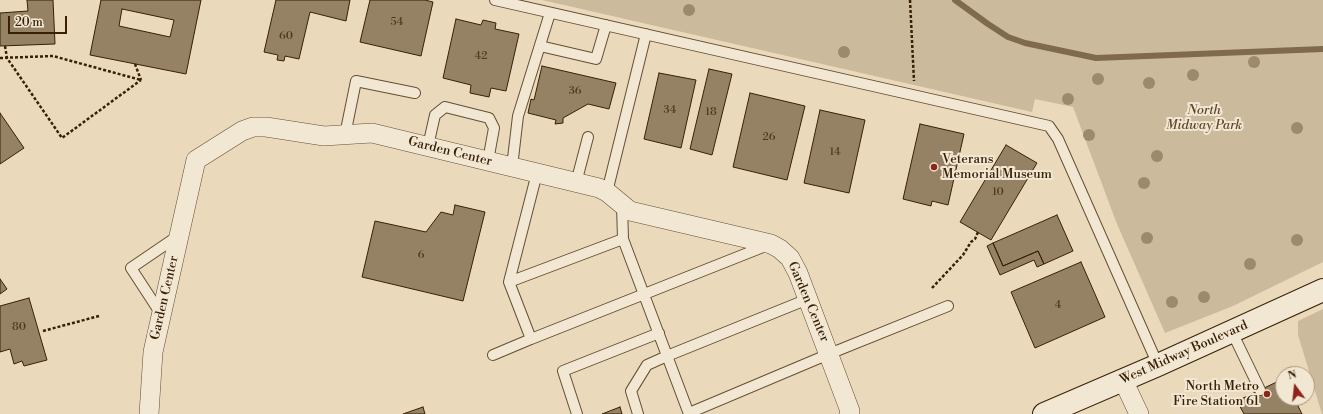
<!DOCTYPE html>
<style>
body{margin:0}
#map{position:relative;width:1323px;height:414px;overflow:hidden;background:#eadabb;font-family:"Libre Bodoni",serif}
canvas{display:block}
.north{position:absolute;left:1275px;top:366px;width:40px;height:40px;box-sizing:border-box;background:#f1e7d3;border:1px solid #a79781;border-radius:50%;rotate:345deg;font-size:11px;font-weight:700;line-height:16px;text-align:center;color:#392005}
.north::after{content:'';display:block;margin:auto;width:14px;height:18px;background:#8f2418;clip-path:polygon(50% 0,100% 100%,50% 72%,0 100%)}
.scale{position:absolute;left:8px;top:16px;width:59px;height:18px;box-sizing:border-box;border:2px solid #392005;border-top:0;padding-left:5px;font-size:12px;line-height:14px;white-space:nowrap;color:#392005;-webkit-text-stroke:3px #f1e7d3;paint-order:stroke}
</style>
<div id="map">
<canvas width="1323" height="414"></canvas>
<div class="north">N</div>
<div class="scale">20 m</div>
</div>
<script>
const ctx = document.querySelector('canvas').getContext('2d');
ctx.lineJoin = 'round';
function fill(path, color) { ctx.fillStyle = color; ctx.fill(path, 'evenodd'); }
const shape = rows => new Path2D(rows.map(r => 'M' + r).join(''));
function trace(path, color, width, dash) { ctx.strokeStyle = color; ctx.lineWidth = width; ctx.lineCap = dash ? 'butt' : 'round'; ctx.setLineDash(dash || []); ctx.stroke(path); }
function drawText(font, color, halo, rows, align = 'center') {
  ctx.font = font + ' "Libre Bodoni",serif'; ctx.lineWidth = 4; ctx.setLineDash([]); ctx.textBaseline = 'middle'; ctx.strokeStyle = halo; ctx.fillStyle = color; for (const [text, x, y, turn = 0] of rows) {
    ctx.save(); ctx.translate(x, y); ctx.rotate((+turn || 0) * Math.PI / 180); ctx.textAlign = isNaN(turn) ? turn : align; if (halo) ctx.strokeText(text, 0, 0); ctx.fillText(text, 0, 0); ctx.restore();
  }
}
fill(shape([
 [542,0,1323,0,1323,262,1233,306,1165,333,1117,224,1073,107,1035,99,1032,112],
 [1323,309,1323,414,1322,414,1298,335,1298,321]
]), '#ccba9c');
trace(shape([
 [955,0,988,24,1008,37,1025,43,1096,58,1323,49]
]), '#7f6a4d', 6);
const building = shape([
 [27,0,53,0,55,44,0,46,0,13,28,11,27,0],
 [101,0,201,0,186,74,90,55,101,0],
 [122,9,174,20,170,37,119,26,122,9],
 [276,0,350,0,346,21,310,12,299,59,285,56,284,61,277,60,278,55,264,52,276,0],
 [370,0,425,0,433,2,421,56,360,42,370,0],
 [456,19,481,25,483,20,496,23,495,29,519,34,506,91,491,88,489,97,470,93,471,85,443,78,456,19],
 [542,66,616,83,609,109,588,104,563,118,563,123,555,124,556,120,528,113,531,99,534,100,542,66],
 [709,69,732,74,712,155,690,149,709,69],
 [659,73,696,80,681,148,644,139,659,73],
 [750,93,805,106,787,180,733,167,750,93],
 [820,110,865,120,849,193,804,183,820,110],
 [0,113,24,148,0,164,0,113],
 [920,124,964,134,948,205,932,201,931,206,903,199,920,124],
 [1006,145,1037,163,991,240,960,222,1006,145],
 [455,205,485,212,463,301,362,277,375,221,426,232,441,212,453,215,455,205],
 [1057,215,1073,251,1044,264,1038,251,1003,266,993,243,1057,215],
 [993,243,1003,266,1038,251,1044,264,1037,267,1034,260,1000,275,987,246,993,243],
 [1081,262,1105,317,1035,348,1011,292,1081,262],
 [0,279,7,289,0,294,0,279],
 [29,298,47,360,24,366,22,361,14,364,10,349,0,352,0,306,29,298],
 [1283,379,1283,398,1294,398,1302,414,1244,414,1237,401,1283,379],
 [423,407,425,414,403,414,423,407],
 [620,407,622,414,602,414,620,407]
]);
fill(building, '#958164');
trace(building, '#392005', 1);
const lane = shape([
 [495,0,1049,126,1058,139,1158,365],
 [540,46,596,59,606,25],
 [345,135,356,81,415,93],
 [428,146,435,115,445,107,489,118,494,128,488,161],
 [512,167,518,116,550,13],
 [537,173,509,282,531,339,768,245],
 [576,183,588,137],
 [607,192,646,34],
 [622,205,623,239,689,414],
 [509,282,623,239],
 [161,314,131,268,178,236],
 [1232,332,1260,390],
 [493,355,531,339],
 [689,413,829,354,948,306],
 [577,414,563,371,659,333],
 [638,414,631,391,647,365,667,356,808,299]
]);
const street = shape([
 [1123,380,1139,414],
 [149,414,153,352,196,160,242,131,253,127,266,127,324,136,372,133,599,188,607,192,630,211,771,244,780,249,790,258,798,273,850,411,849,414]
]);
const secondary = shape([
 [1044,414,1158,365,1323,290]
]);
trace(lane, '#654e32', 12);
trace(street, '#654e32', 20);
trace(secondary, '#392005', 24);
trace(shape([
 [910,0,914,81],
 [5,46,7,58,62,138,141,80],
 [0,58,53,56,141,80],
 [135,64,141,80],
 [932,288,963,255,971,242,975,239,978,232],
 [43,331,99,316]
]), '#392005', 2.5, [3, 2]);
trace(lane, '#f1e7d3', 10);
trace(street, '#f1e7d3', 19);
trace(secondary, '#f1e7d3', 22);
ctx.fillStyle = '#9d896c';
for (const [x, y] of [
 [689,10],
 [844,52],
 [1254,62],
 [1193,75],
 [1098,79],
 [1149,83],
 [1068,99],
 [1297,128],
 [1089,135],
 [1157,156],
 [1144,183],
 [1147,238],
 [1297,240],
 [1250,264],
 [1204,297],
 [1172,302]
]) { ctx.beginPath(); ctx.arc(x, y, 6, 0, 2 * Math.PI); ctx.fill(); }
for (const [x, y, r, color] of [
 [934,167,4,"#8f2418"],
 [1267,394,4,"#8f2418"]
]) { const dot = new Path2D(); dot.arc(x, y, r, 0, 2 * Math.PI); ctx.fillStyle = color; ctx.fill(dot); trace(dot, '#f1e7d3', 1.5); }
drawText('11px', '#50381d', null, [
 ["54",397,22],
 ["60",286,36],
 ["42",481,56],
 ["36",575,91],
 ["34",670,110],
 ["18",711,112],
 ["26",769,137],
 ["14",835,152],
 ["10",998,192],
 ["6",421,255],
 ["4",1058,305],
 ["80",19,327]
]);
drawText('italic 13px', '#5e462b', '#f1e7d3', [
 ["North",1204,111],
 ["Midway Park",1204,126]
]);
drawText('13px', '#392005', '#f1e7d3', [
 ["Garden Center",450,152,14],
 ["Garden Center",165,298,-77],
 ["Garden Center",808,302,67],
 ["West Midway Boulevard",1184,353,-24]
]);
drawText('13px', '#392005', '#f1e7d3', [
 ["Veterans",942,160],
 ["Memorial Museum",942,175],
 ["North Metro",1259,387,"right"],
 ["Fire Station 61",1259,402,"right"]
], 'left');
</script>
